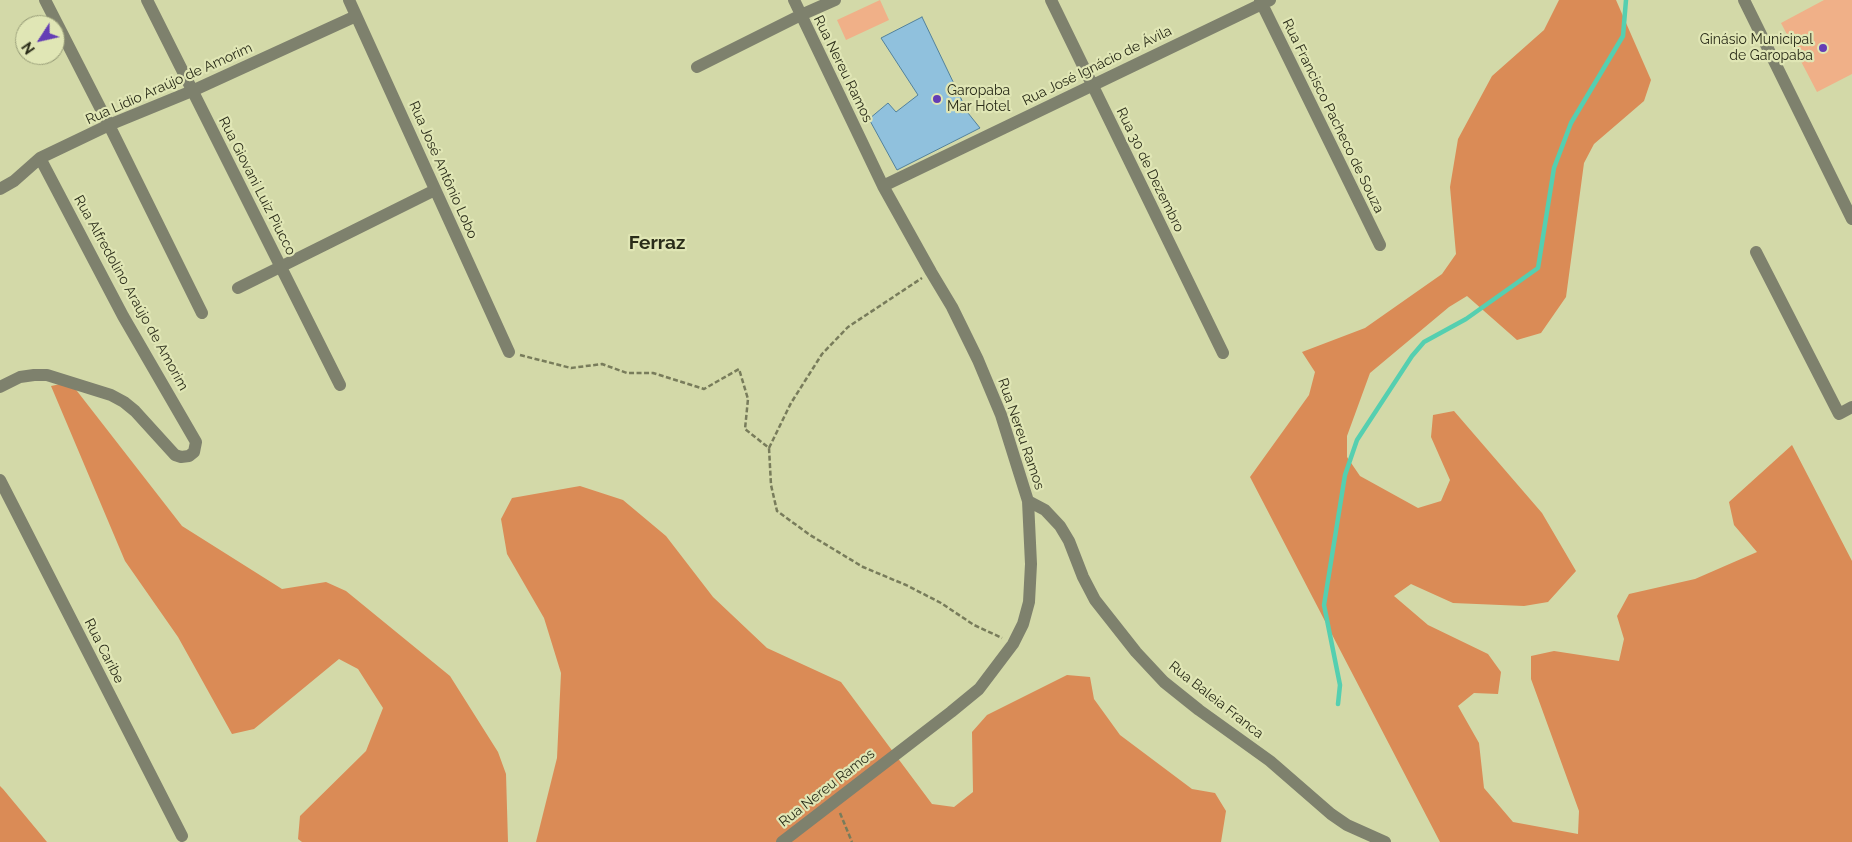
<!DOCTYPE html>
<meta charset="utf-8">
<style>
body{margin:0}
#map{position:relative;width:1852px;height:842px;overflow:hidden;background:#d3d9a8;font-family:Raleway,sans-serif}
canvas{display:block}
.north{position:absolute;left:15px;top:15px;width:50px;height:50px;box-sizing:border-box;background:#e0e6b5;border:1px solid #979c77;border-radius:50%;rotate:235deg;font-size:14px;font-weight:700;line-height:20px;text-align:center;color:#2a2c19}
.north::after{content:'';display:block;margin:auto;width:18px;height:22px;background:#643db5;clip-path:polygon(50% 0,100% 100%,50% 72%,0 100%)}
</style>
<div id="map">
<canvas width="1852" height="842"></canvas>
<div class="north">N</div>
</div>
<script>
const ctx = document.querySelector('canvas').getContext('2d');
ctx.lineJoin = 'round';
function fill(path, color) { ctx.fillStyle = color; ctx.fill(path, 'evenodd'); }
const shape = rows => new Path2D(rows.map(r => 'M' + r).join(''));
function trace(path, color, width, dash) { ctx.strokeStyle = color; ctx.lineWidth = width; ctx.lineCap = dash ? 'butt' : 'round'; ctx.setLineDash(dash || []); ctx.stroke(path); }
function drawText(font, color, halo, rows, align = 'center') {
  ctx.font = font + ' Raleway,sans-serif'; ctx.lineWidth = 4.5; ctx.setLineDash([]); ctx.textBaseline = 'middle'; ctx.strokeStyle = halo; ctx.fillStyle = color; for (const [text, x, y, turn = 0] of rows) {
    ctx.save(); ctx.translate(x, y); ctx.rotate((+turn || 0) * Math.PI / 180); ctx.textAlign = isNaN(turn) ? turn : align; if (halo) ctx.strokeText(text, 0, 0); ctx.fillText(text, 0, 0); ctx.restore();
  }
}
fill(shape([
 [880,0,889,20,846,40,837,20],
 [1824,0,1852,0,1852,74,1817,92,1781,23]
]), '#f0b088');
fill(shape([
 [1559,0,1616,0,1651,80,1644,101,1594,144,1584,163,1566,297,1541,333,1517,340,1467,296,1449,307,1370,373,1347,436,1347,457,1360,476,1418,508,1441,501,1450,480,1431,437,1433,415,1454,411,1542,513,1576,571,1548,602,1524,606,1453,603,1411,584,1394,596,1428,625,1488,654,1501,672,1498,694,1474,693,1458,706,1479,743,1484,788,1513,822,1578,834,1579,811,1531,679,1531,656,1554,651,1619,661,1624,639,1617,616,1629,594,1695,579,1757,552,1734,525,1729,502,1792,445,1852,561,1852,842,1440,842,1250,477,1309,395,1315,372,1302,352,1365,328,1442,274,1456,254,1450,187,1458,139,1492,76,1544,30],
 [70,382,182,526,282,589,326,582,346,591,450,676,498,752,506,774,508,842,302,842,298,839,300,816,366,751,383,708,358,669,339,659,254,729,232,734,178,637,125,561,51,386],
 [580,486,623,500,666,536,713,597,767,648,841,682,932,804,954,807,973,792,972,732,987,715,1067,675,1090,677,1094,699,1120,735,1192,789,1215,793,1226,811,1221,842,536,842,557,758,561,673,544,618,507,554,501,519,512,498],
 [0,786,3,789,47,842,0,842]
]), '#da8b56');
trace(shape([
 [1338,704,1340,685,1324,605,1345,475,1357,440,1412,356,1424,342,1466,319,1538,268,1554,168,1571,123,1623,36,1626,0]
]), '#55cfb0', 4.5);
const building = shape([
 [922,17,968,113,980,128,897,170,869,119,888,103,896,112,918,95,881,38,922,17]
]);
fill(building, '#90c1dd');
trace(building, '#52819b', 1);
trace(shape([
 [520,355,571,368,602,364,627,373,653,373,704,389,739,369,748,399,745,429,769,448,771,485,777,511,810,535,863,567,906,585,941,603,974,625,1002,638],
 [769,448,791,403,822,354,848,327,922,278],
 [840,813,852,842]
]), '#787c5b', 2.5, [5, 2.5]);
trace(shape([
 [45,0,109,125,202,313],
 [147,0,340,385],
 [349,0,509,352],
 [1051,0,1223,353],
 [1260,0,1380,245],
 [1744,0,1852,219],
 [697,67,801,15,835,0],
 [883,186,1270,0],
 [0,189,14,181,40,158,109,125,192,91,356,16],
 [1756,252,1839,414,1852,407],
 [238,288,435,190],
 [0,387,20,377,34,375,47,375,111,395,124,402,135,411,175,455,181,457,189,456,194,452,196,442,123,316,40,158],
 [0,480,182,836],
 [1028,501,1045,510,1060,526,1069,541,1083,577,1095,600,1136,652,1164,682,1199,710,1270,761,1331,814,1347,825,1385,842],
 [782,842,951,712,979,689,1013,644,1023,624,1029,602,1031,564,1028,501,1001,415,978,360,952,307,931,272,883,186,794,0]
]), '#7e816d', 12);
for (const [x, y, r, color] of [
 [1823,48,5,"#643db5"],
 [937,99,5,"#643db5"]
]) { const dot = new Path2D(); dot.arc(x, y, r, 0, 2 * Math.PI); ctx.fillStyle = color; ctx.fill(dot); trace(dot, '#e0e6b5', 2); }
drawText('14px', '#2a2c19', '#e0e6b5', [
 ["Ginásio Municipal",1813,40],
 ["de Garopaba",1813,56],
 ["Garopaba",947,91,"left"],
 ["Mar Hotel",947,107,"left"]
], 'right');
drawText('14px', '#2a2c19', '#e0e6b5', [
 ["Rua José Ignácio de Ávila",1097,66,-26],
 ["Rua Nereu Ramos",843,69,64],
 ["Rua Lídio Araújo de Amorim",169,84,-24],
 ["Rua Francisco Pacheco de Souza",1333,116,64],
 ["Rua José Antônio Lobo",443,170,66],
 ["Rua 30 de Dezembro",1150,170,64],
 ["Rua Giovani Luiz Piucco",257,186,63],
 ["Rua Alfredolino Araújo de Amorim",131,293,61],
 ["Rua Nereu Ramos",1021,434,71],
 ["Rua Caribe",104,651,63],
 ["Rua Baleia Franca",1216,700,38],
 ["Rua Nereu Ramos",827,788,-38]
]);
drawText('bold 19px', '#2a2c19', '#e0e6b5', [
 ["Ferraz",657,243]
]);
</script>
